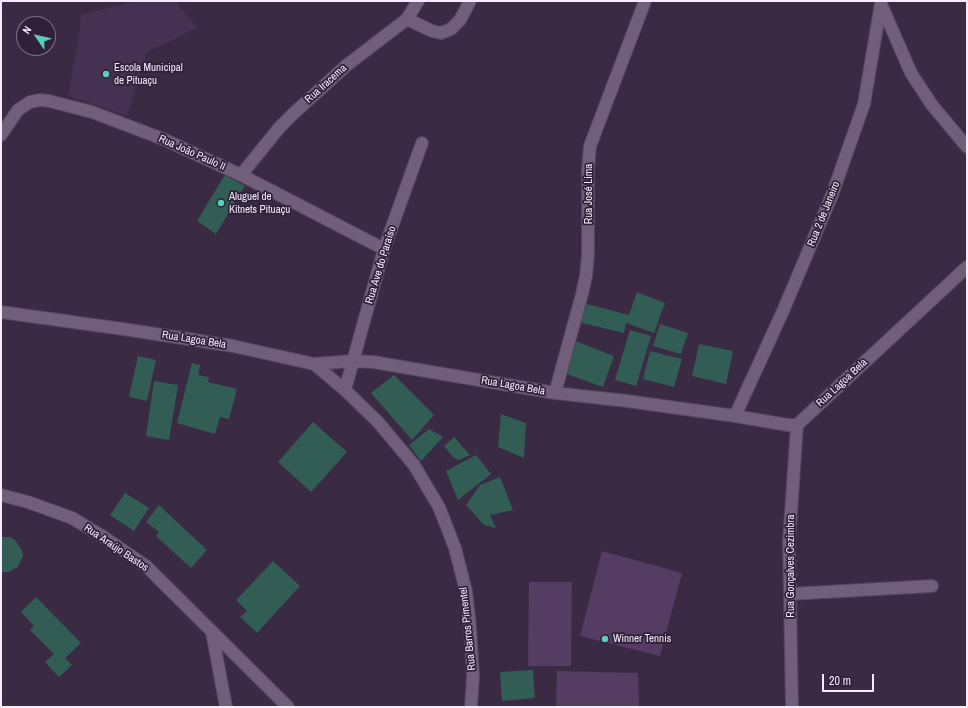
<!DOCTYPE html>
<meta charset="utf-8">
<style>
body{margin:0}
#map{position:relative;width:968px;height:708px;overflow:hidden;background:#3a2a44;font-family:"Archivo Narrow",sans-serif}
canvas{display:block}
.frame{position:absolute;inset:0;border:2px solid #f6ecfd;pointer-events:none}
.north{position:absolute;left:16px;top:16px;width:40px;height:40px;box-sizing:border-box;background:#302039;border:1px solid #7f7287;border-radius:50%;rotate:304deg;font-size:11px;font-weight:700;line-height:16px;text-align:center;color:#f6ecfd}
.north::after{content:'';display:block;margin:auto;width:14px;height:18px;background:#5bcebb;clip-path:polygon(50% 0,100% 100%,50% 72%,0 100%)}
.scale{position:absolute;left:822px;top:674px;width:52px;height:18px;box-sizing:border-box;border:2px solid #f6ecfd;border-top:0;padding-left:5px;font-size:12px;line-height:14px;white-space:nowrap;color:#f6ecfd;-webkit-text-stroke:3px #302039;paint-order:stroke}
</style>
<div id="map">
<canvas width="968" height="708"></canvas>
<div class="frame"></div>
<div class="north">N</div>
<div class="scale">20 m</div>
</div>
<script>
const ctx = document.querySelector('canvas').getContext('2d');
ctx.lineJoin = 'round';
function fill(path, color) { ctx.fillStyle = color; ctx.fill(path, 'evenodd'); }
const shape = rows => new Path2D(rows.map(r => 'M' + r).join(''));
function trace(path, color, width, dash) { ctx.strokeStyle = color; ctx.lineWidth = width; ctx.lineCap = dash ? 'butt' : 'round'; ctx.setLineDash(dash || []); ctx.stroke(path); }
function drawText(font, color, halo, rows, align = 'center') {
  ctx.font = font + ' "Archivo Narrow",sans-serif'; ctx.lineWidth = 3.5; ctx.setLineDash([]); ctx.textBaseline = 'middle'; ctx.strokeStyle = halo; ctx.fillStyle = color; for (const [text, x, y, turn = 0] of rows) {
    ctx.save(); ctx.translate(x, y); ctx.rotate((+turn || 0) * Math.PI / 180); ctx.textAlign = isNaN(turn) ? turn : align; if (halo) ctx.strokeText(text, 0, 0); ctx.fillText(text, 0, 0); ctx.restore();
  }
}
fill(shape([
 [135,1,175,1,197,28,147,52,127,116,68,96,78,41,81,15]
]), '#453151');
fill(shape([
 [602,551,682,573,660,656,580,636],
 [529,582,572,582,571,666,528,666],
 [557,671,638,673,639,707,556,707]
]), '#543c63');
fill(shape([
 [225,175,245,186,216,234,197,221],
 [637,292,665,303,654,333,626,323,624,333,578,322,583,303,629,315],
 [660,324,688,333,681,354,653,346],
 [630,330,651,336,636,386,615,380],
 [575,341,614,356,603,387,564,373],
 [699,344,733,351,726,384,692,376],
 [650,351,682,359,674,387,643,379],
 [138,356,156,360,147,401,129,397],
 [192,363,200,365,198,375,209,377,208,382,237,389,229,419,220,417,215,434,177,423],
 [394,375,434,415,412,440,371,393],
 [154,381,178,385,169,440,146,436],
 [501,414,526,423,524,458,498,447],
 [313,422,347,452,311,492,278,462],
 [429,429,443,437,421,461,409,445],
 [454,437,470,455,459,460,454,458,444,446],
 [476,455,491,474,458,500,446,471],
 [500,477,513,510,490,515,496,528,484,525,466,505,480,485],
 [125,493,149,508,134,531,110,515],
 [159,505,207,550,191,568,156,536,159,532,146,522],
 [1,537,10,537,15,540,22,550,23,556,18,567,8,572,1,572],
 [273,561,300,586,257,633,240,617,247,611,236,600],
 [36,597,81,643,65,658,72,665,59,677,45,662,54,654,30,630,34,626,21,612],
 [533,670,535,698,502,701,500,672]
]), '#325d55');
const minor = shape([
 [881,4,911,73,932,105,967,147],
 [407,19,432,31,441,33,451,29,460,20,470,1],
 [1,135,18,110,30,102,40,100,49,101,92,112,163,139,241,175,384,249],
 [241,175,279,128,294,113,347,65,407,19,418,1],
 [1,312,130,330,233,346,314,364,352,361,373,362,555,393,627,401,735,416,788,425,797,425,967,267],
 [314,364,345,390,378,422,414,465,439,507,455,548,466,591,470,626,473,676,471,707],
 [345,390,384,249,422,143],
 [555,393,582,294,586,276,588,254,588,170,590,146,645,1],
 [735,416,783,311,832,195,864,104,881,3],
 [1,495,28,502,72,518,102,536,146,566,288,707],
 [790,594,932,586],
 [212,632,226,707],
 [792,707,789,542,797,425]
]);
trace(minor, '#54465d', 14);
trace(minor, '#705e7b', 12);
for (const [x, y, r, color] of [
 [106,74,4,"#5bcebb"],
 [221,203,4,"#5bcebb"],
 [605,639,4,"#5bcebb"]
]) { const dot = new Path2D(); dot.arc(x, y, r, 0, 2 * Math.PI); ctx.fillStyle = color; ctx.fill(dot); trace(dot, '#302039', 1.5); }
drawText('11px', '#f6ecfd', '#302039', [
 ["Escola Municipal",114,68],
 ["de Pituaçu",114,81],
 ["Aluguel de",229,197],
 ["Kitnets Pituaçu",229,210],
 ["Winner Tennis",613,639]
], 'left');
drawText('11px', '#f6ecfd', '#302039', [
 ["Rua Iracema",326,84,-42],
 ["Rua João Paulo II",192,153,24],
 ["Rua José Lima",589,194,-90],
 ["Rua 2 de Janeiro",824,214,-68],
 ["Rua Ave do Paraíso",381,265,-73],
 ["Rua Lagoa Bela",194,340,9],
 ["Rua Lagoa Bela",842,383,-43],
 ["Rua Lagoa Bela",513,386,10],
 ["Rua Araújo Bastos",116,548,34],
 ["Rua Gonçalves Cezimbra",791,566,-90],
 ["Rua Barros Pimentel",468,629,-96]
]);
</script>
